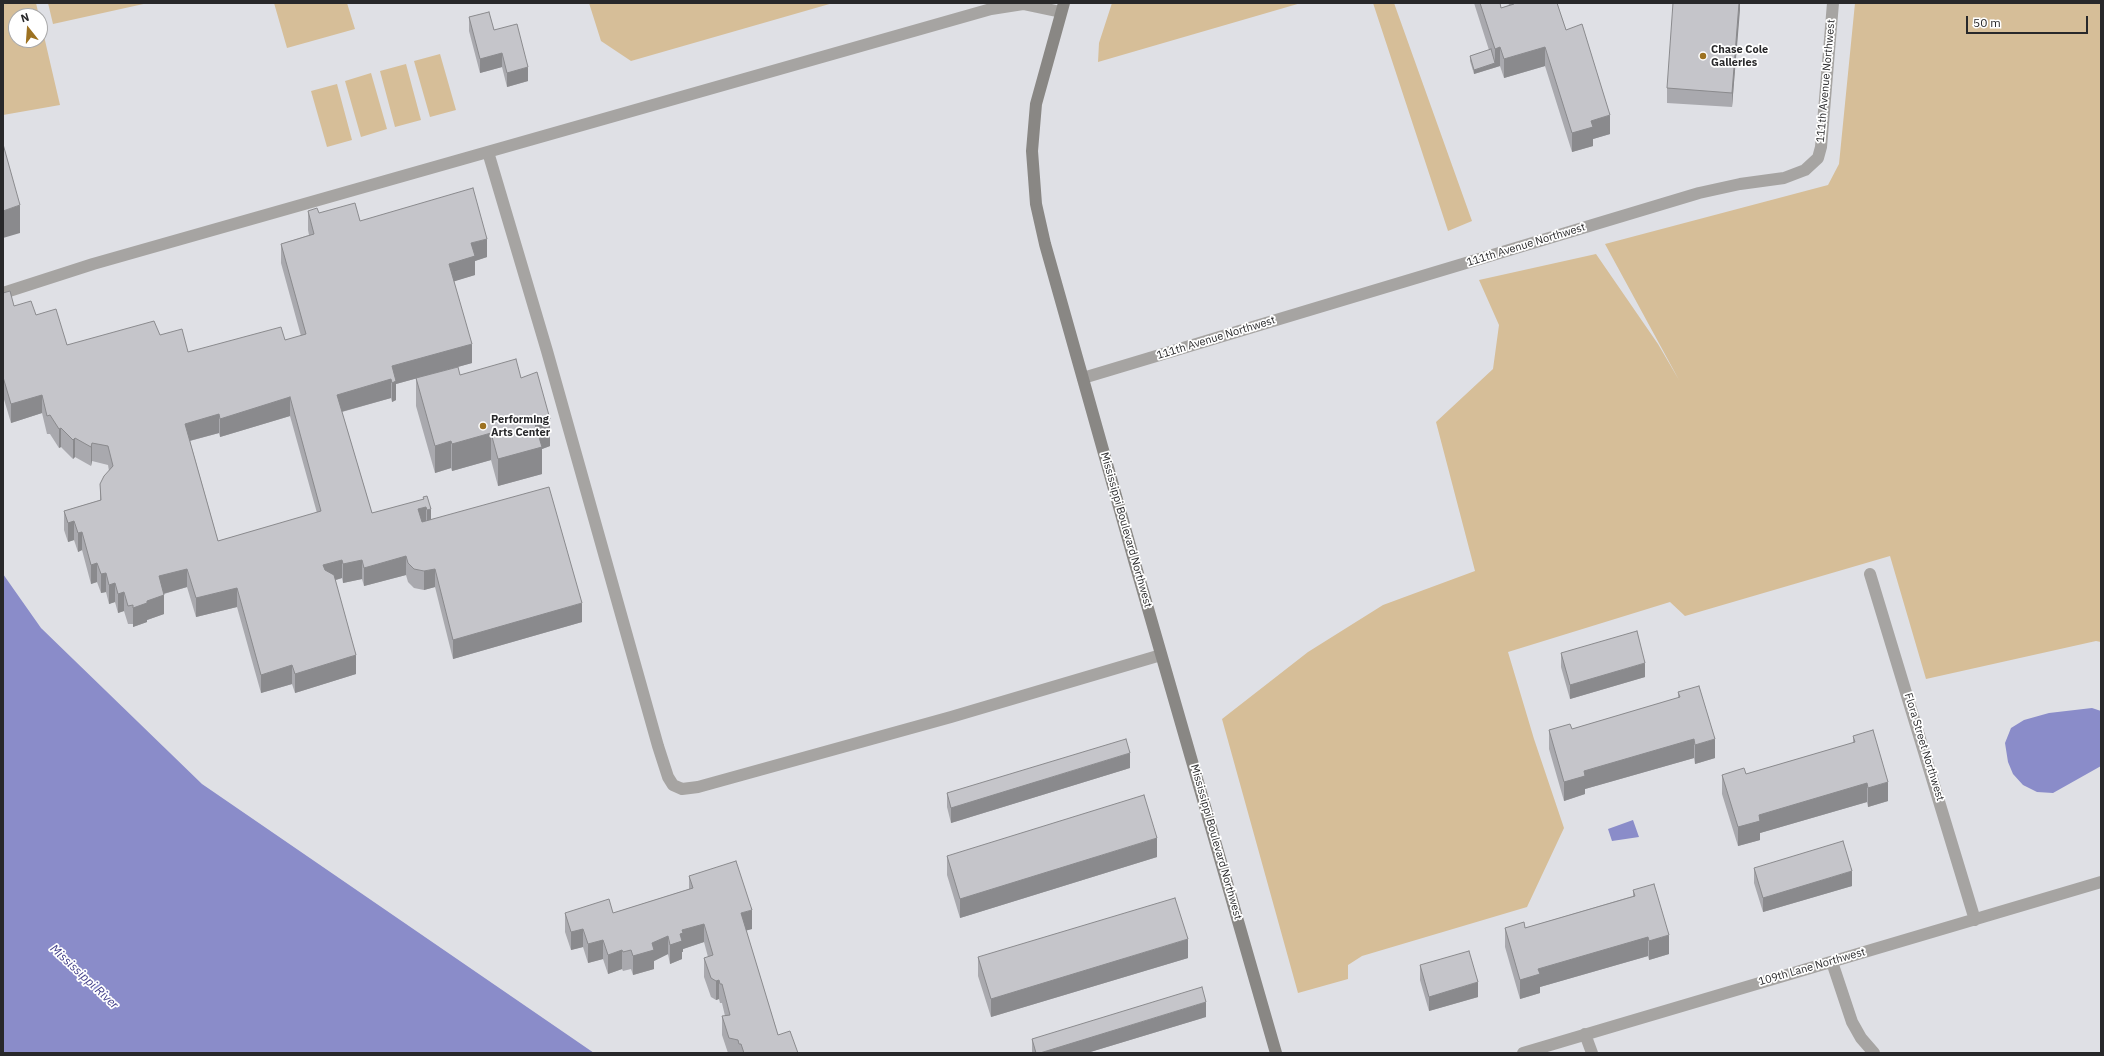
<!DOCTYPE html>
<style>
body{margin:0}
#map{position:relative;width:2104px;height:1056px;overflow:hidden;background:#dfe0e5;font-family:"IBM Plex Sans",sans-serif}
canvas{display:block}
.frame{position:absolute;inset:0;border:4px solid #28282a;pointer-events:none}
.north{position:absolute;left:8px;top:8px;width:40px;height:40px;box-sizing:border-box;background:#fff;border:1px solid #a9a9aa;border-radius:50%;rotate:343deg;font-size:11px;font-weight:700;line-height:16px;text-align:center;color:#28282a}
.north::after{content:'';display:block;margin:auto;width:14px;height:18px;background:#9d7221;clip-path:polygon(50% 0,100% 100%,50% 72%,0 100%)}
.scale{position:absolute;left:1966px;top:16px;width:122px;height:18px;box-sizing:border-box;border:2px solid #28282a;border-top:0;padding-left:5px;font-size:12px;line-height:14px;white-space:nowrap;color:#28282a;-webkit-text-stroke:3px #fff;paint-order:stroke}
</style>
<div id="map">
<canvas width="2104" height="1056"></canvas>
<div class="frame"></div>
<div class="north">N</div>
<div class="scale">50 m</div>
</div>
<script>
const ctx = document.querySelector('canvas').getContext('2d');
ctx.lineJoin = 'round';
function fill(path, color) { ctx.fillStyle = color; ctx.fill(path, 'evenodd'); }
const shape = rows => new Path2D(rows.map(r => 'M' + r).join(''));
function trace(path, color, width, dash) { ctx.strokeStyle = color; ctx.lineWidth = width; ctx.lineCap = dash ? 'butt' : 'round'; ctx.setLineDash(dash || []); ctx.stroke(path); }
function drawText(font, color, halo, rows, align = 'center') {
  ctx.font = font + ' "IBM Plex Sans",sans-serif'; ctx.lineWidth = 3.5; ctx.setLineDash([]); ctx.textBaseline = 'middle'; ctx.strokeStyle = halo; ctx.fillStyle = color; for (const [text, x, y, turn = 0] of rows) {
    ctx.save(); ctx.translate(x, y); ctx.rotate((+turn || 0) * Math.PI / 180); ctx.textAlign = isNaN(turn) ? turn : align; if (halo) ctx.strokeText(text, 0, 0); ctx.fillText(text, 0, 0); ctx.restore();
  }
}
fill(shape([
 [3,3,36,3,39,16,16,16,16,40,40,40,40,19,60,105,3,115],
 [48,3,148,3,53,24],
 [274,3,347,3,355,29,287,48],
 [589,3,833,3,631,61,601,41],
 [1112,3,1301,3,1098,62,1099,43],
 [1373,3,1394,3,1472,221,1448,231],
 [1855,3,2101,3,2101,642,2096,641,1926,679,1890,556,1685,616,1670,602,1508,652,1534,739,1564,828,1527,907,1362,956,1348,965,1348,979,1298,993,1222,719,1308,652,1383,605,1475,571,1436,422,1493,369,1499,325,1479,280,1596,254,1658,344,1679,380,1605,244,1828,185,1839,164],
 [440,54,456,110,430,117,414,61],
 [406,64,421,120,395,127,380,71],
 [371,73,387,129,361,137,345,81],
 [337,84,352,140,327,147,311,91]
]), '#d6be98');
fill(shape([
 [3,574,41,628,202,784,594,1053,3,1053],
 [2092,708,2101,711,2101,766,2053,793,2037,792,2023,785,2013,774,2008,762,2005,743,2011,728,2024,720,2049,713],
 [1633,820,1639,837,1612,841,1608,829]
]), '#8a8cc9');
trace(shape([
 [488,152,547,351,658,746,668,777,673,785,682,789,698,787,951,717,1161,655],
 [3,293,93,264,991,9,1023,4,1061,12],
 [1083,378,1699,193,1740,184,1784,178,1805,170,1818,158,1821,147,1833,3],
 [1870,574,1975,920],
 [1832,962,1852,1022,1861,1038,1874,1053],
 [1585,1034,1592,1053],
 [1523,1053,2101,882]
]), '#a6a4a2', 12);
trace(shape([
 [1064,3,1036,104,1032,151,1036,204,1045,244,1134,560,1276,1053]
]), '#898784', 12);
fill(shape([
 [1474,3,1500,3,1501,8,1509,5,1508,3,1557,3,1566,30,1610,134,1593,139,1593,146,1572,152,1545,66,1504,78,1500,66,1474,74,1470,61,1470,56,1489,50],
 [1740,3,1732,107,1667,103,1667,88],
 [469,17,494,30,528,81,507,87,502,67,480,73,469,31],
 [308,211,360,221,487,257,475,261,475,275,454,281,472,363,396,384,396,400,392,402,391,398,342,412,372,513,423,500,423,497,431,519,582,622,453,659,435,587,424,590,414,588,408,582,406,575,364,586,362,579,343,583,342,578,335,580,356,674,295,693,292,684,261,693,237,607,196,617,187,587,164,594,164,614,147,620,147,622,133,627,133,624,128,624,124,611,118,613,115,602,109,604,106,592,101,593,97,582,91,584,82,550,78,552,74,540,68,542,64,530,64,511,100,500,100,484,109,471,108,465,92,461,91,466,75,457,73,459,61,447,59,448,50,434,47,434,42,413,11,423,3,396,3,293,14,306,36,315,67,345,160,335,188,352,285,340,301,336,281,263,281,244,309,235,308,230],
 [290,416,317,513,218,541,190,441,219,433,220,437],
 [460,375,521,378,550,446,542,449,542,474,498,486,491,460,452,471,451,468,435,473,416,406,416,378],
 [1561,653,1645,677,1570,699,1561,667],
 [1678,692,1715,758,1695,764,1694,758,1585,789,1585,794,1564,801,1549,749,1549,730,1572,729,1678,698],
 [1853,736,1888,801,1868,807,1867,802,1760,833,1760,840,1738,846,1722,794,1722,775,1746,774,1853,743],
 [1130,768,951,823,947,807,947,793],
 [947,856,1157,857,960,918,947,875],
 [1754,868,1852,886,1763,912,1754,883],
 [689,876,752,929,746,930,778,1035,798,1053,728,1053,722,1035,722,1016,725,1016,722,1003,720,1003,719,999,716,1000,711,997,704,977,704,958,708,957,704,942,683,949,683,952,682,952,682,959,670,964,668,954,654,961,654,969,633,975,631,969,623,971,622,969,608,974,603,959,588,963,583,947,571,950,565,932,565,913,613,913,689,889],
 [1633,890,1669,954,1649,960,1648,956,1540,987,1540,993,1520,999,1505,947,1505,928,1525,928,1633,896],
 [978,957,1188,958,991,1017,978,976],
 [1420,965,1478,997,1429,1011,1420,980],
 [1206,1017,1087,1053,1032,1053,1032,1039]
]), '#a9a9ae');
fill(shape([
 [1739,3,1740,3,1740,10,1732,107,1732,93],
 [1500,47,1500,66,1474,74,1474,70,1495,63,1495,49],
 [1545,47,1545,66,1504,78,1504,59],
 [502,53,502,67,480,73,480,59],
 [528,67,528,81,507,87,507,73],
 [1610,115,1610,134,1593,139,1593,146,1572,152,1572,133,1591,121],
 [20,205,20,233,3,238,3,211],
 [487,239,487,257,475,261,475,275,449,283,449,264,471,243],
 [472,344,472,363,396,384,396,400,392,402,392,366],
 [391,379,391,398,337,413,337,395],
 [42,395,42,413,11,423,11,404],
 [290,397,290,416,220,437,220,419],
 [219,414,219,433,185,442,185,424],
 [550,419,550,446,542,449,542,474,498,486,498,459,535,424],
 [61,428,61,447,59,448,59,429],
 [491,433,491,460,452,471,452,444],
 [75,438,75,457,73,459,73,440],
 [451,441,451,468,435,473,435,446],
 [92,443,92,461,91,466,91,447],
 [426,507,426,526,418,528,418,509],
 [431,509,431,528,427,529,427,510],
 [74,521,74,540,68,542,68,523],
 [82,532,82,550,78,552,78,533],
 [406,556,406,575,364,586,364,568],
 [342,560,342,578,323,584,323,565],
 [362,560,362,579,343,583,343,564],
 [97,563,97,582,91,584,91,565],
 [187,569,187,587,159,595,159,576],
 [435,569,435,587,424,590,424,571],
 [106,573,106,592,101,593,101,574],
 [115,583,115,602,109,604,109,585],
 [237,588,237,607,196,617,196,598],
 [124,592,124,611,118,613,118,594],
 [164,595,164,614,147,620,147,622,133,627,133,608,147,601],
 [582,603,582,622,453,659,453,640],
 [356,655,356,674,295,693,295,674],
 [1645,663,1645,677,1570,699,1570,685],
 [292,665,292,684,261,693,261,675],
 [1694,739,1694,758,1585,789,1585,794,1564,801,1564,782,1584,771],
 [1715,739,1715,758,1695,764,1695,745],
 [1130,753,1130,768,951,823,951,808],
 [1888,782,1888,801,1868,807,1868,788],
 [1867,783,1867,802,1760,833,1760,840,1738,846,1738,827,1759,815],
 [1157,838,1157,857,960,918,960,899],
 [1852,871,1852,886,1763,912,1763,898],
 [752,910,752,929,741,932,741,913],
 [704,924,704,942,683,949,683,952,682,952,682,959,670,964,670,945,682,930],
 [583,929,583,947,571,950,571,932],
 [1669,935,1669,954,1649,960,1649,941],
 [668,936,668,954,654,961,654,969,633,975,633,956,652,943],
 [1648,937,1648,956,1540,987,1540,993,1520,999,1520,980,1538,969],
 [1188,939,1188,958,991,1017,991,999],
 [603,940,603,959,588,963,588,944],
 [622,950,622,969,608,974,608,955],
 [719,980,719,999,716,1000,716,981],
 [1478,982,1478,997,1429,1011,1429,997],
 [1206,1002,1206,1017,1087,1053,1040,1053]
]), '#8a8a8d');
const building = shape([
 [1480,3,1500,3,1501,8,1514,4,1514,3,1557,3,1566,30,1582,24,1610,115,1591,121,1593,127,1572,133,1545,47,1504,59,1500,47,1495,49,1480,3],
 [1673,3,1739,3,1732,93,1667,88,1673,3],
 [489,12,494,30,517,24,528,67,507,73,502,53,480,59,469,17,489,12],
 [1491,49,1495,63,1474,70,1470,56,1491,49],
 [3,144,20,205,3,211,3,144],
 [473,188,487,239,471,243,475,256,449,264,472,344,392,366,396,381,392,383,391,379,337,395,372,513,424,499,423,497,427,496,431,509,427,510,426,507,418,509,422,522,549,487,582,603,453,640,435,569,424,571,414,569,408,563,406,556,364,568,362,560,343,564,342,560,323,565,325,570,334,575,356,655,295,674,292,665,261,675,237,588,196,598,187,569,159,576,164,595,147,601,147,603,133,608,133,605,128,606,124,592,118,594,115,583,109,585,106,573,101,574,97,563,91,565,82,532,78,533,74,521,68,523,64,511,101,500,100,484,104,476,113,466,108,446,92,443,91,447,75,438,73,440,61,428,59,429,50,415,47,416,42,395,11,404,3,377,3,293,10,291,14,306,31,301,36,315,56,309,67,345,154,321,160,335,182,329,188,352,281,327,285,340,306,334,281,244,314,234,308,211,317,208,319,213,355,203,360,221,473,188],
 [290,397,321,511,218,541,185,424,219,414,220,419,290,397],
 [516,359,521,378,537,372,550,419,535,424,542,447,498,459,491,433,452,444,451,441,435,446,416,378,458,367,460,375,516,359],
 [1637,631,1645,663,1570,685,1561,653,1637,631],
 [1699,686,1715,739,1695,745,1694,739,1584,771,1585,776,1564,782,1549,730,1570,724,1572,729,1680,697,1678,692,1699,686],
 [1873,730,1888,782,1868,788,1867,783,1759,815,1760,821,1738,827,1722,775,1744,768,1746,774,1855,742,1853,736,1873,730],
 [1126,739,1130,753,951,808,947,793,1126,739],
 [1144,795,1157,838,960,899,947,856,1144,795],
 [1843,841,1852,871,1763,898,1754,868,1843,841],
 [736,861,752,910,741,913,778,1035,790,1031,798,1053,744,1053,741,1044,739,1044,738,1040,729,1038,722,1016,730,1015,722,984,720,984,719,980,716,981,711,978,704,958,713,955,704,924,682,930,683,933,680,934,682,941,670,945,668,936,652,943,654,950,633,956,631,950,623,952,622,950,608,955,603,940,588,944,583,929,571,932,565,913,609,899,613,913,693,888,689,876,736,861],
 [1654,884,1669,935,1649,941,1648,937,1538,969,1540,974,1520,980,1505,928,1524,922,1525,928,1635,896,1633,890,1654,884],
 [1175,898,1188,939,991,999,978,957,1175,898],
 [1469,951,1478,982,1429,997,1420,965,1469,951],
 [1202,987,1206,1002,1040,1053,1036,1053,1032,1039,1202,987]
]);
fill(building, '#c5c5ca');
trace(building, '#8a8a8d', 1);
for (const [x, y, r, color] of [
 [1703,56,4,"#9d7221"],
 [483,426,4,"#9d7221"]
]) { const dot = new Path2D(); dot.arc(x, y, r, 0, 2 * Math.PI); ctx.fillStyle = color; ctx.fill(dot); trace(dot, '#fff', 1.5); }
drawText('bold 11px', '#28282a', '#fff', [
 ["Chase Cole",1711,50],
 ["Galleries",1711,63],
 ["Performing",491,420],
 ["Arts Center",491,433]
], 'left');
drawText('11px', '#28282a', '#fff', [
 ["111th Avenue Northwest",1826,81,-85],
 ["111th Avenue Northwest",1526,245,-17],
 ["111th Avenue Northwest",1216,338,-17],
 ["Mississippi Boulevard Northwest",1126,530,74],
 ["Flora Street Northwest",1924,747,73],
 ["Mississippi Boulevard Northwest",1216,842,74],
 ["109th Lane Northwest",1812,967,-16]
]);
drawText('italic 12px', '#413e88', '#fff', [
 ["Mississippi River",84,977,43]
]);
</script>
